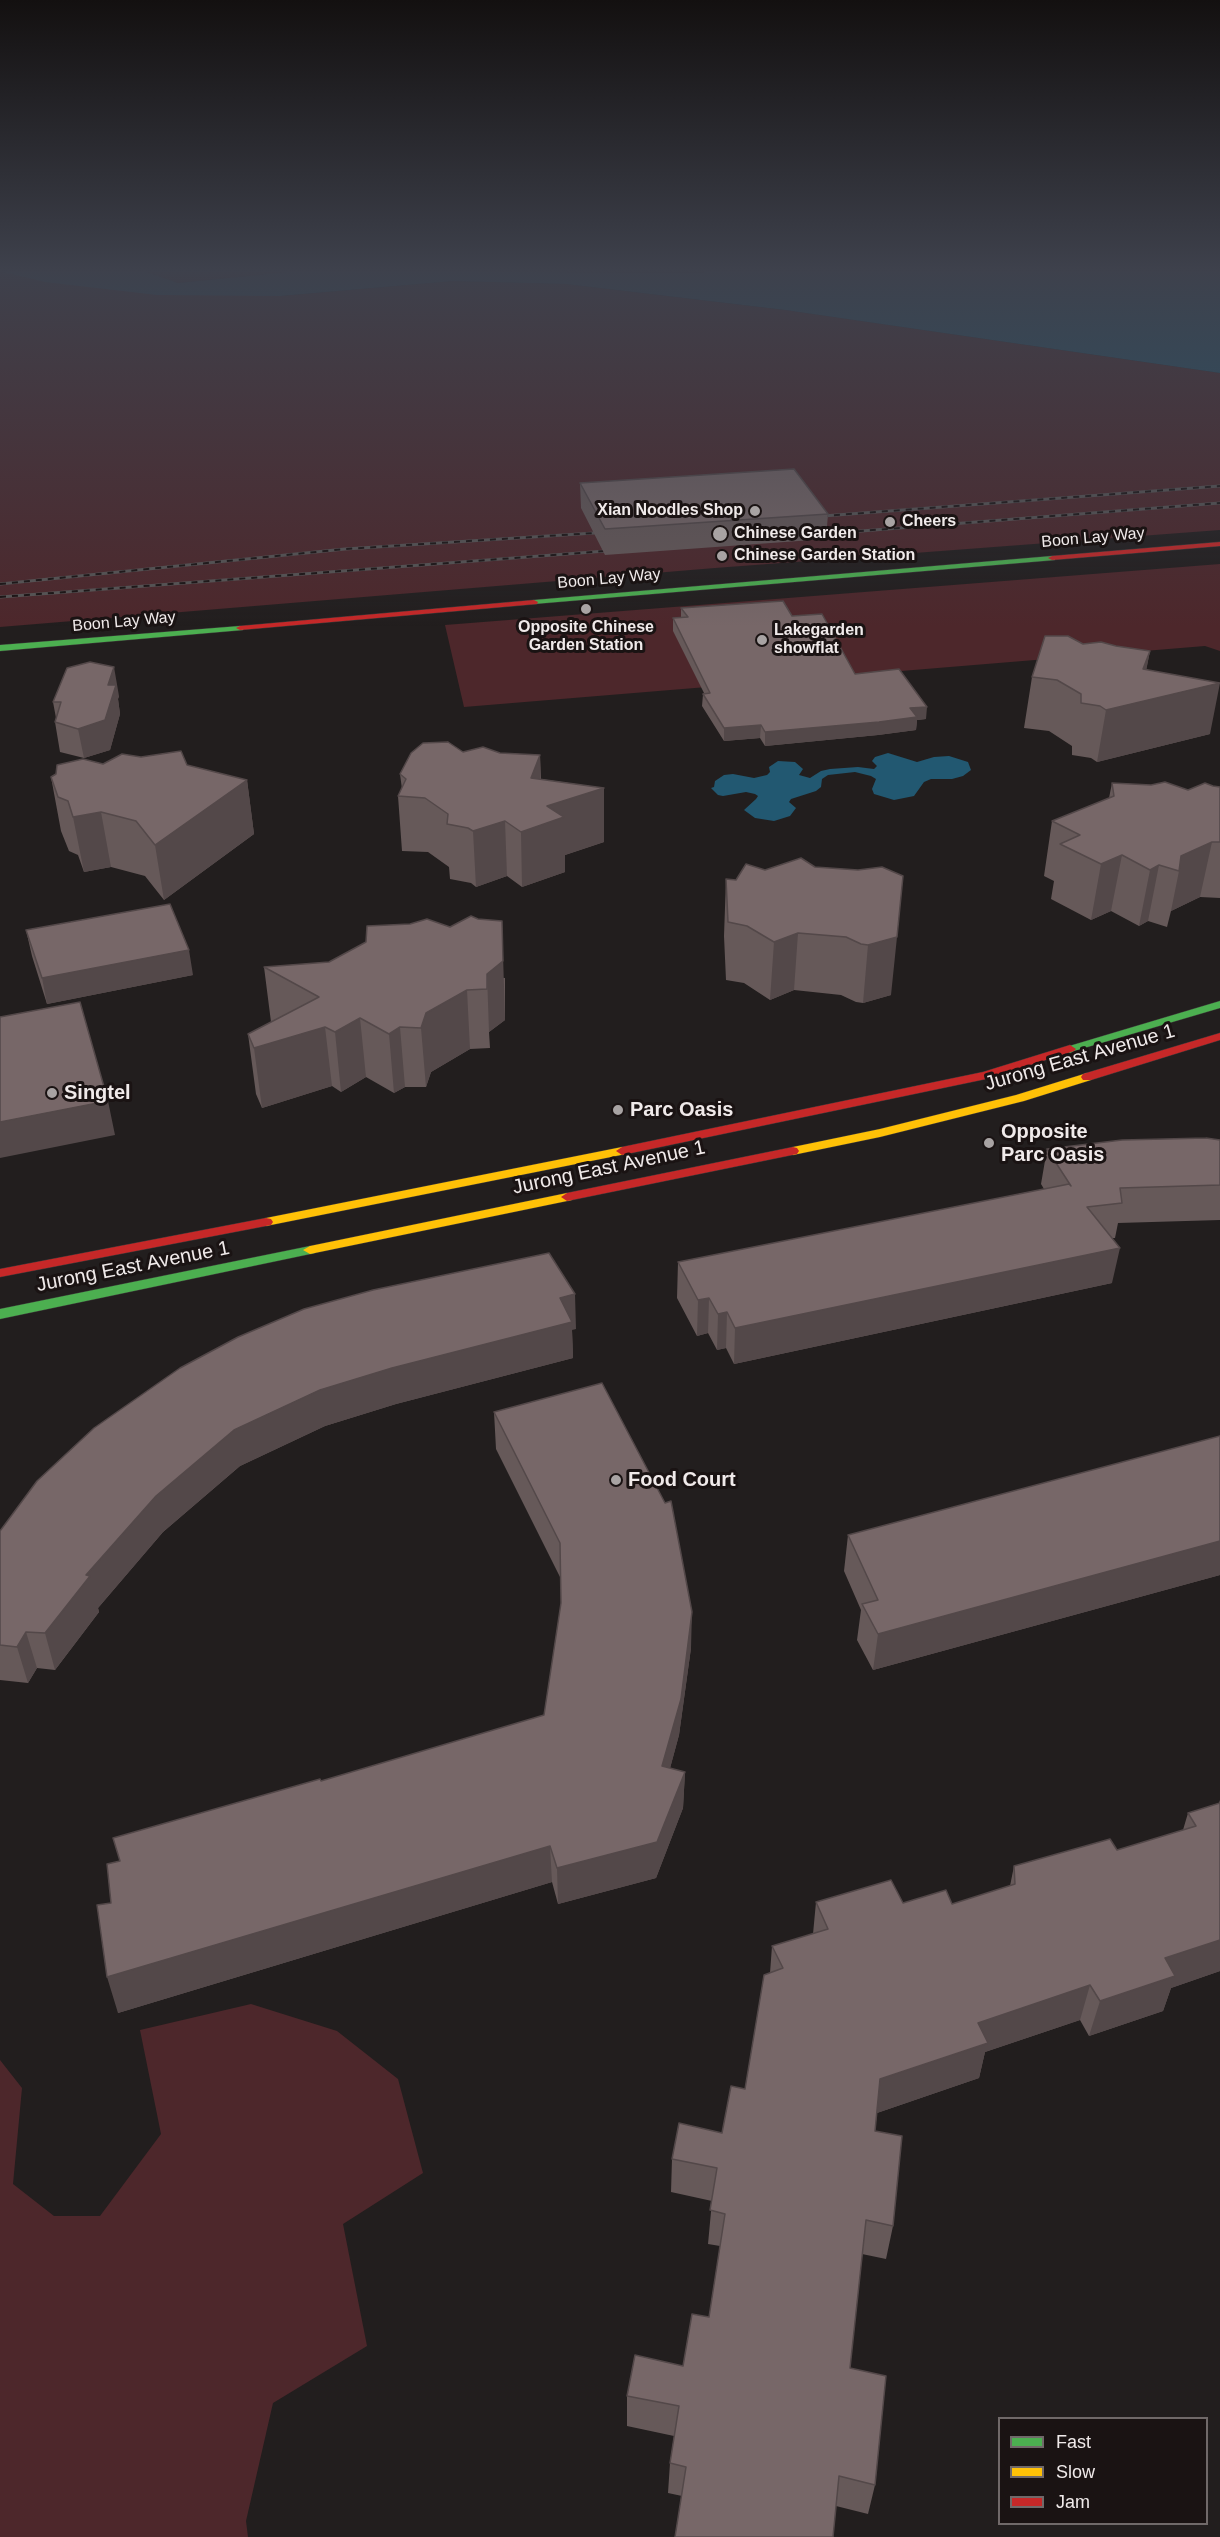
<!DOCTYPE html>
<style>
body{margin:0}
#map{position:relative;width:1220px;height:2537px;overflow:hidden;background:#221e1e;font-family:Arial,sans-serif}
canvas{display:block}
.legend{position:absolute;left:998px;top:2417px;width:210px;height:108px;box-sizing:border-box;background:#1a1313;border:2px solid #706969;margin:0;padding:8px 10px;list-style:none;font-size:18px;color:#f0eaea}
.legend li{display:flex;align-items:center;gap:12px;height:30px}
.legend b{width:30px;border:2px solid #706969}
</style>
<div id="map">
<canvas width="1220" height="2537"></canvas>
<ul class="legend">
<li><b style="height:8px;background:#4caf50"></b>Fast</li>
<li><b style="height:8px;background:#ffc107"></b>Slow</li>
<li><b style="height:8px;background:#c62828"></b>Jam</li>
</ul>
</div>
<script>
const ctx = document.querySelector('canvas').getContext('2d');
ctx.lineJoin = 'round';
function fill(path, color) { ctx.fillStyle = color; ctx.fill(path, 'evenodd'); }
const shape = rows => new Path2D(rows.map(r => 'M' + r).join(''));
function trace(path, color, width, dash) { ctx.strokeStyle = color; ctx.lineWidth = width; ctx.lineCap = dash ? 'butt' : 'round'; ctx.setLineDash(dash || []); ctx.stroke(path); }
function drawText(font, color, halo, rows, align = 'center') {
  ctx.font = font + ' Arial,sans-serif'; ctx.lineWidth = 6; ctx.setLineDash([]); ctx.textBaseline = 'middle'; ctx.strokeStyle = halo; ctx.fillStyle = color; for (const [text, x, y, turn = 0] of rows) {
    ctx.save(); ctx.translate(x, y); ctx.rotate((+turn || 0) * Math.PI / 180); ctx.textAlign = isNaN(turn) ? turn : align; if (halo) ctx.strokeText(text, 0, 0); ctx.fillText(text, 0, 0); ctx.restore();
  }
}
fill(shape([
 [144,271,298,271,178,283],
 [0,272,280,296,453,281,566,284,785,310,1220,373,1220,530,715,568,0,627],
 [1220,564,1220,651,1205,646,464,707,445,625],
 [251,2004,337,2031,398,2079,423,2173,343,2224,367,2346,273,2403,246,2521,248,2537,0,2537,0,2060,22,2088,13,2184,54,2216,100,2216,161,2134,140,2030]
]), '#4d272b');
fill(shape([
 [0,271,144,271,178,283,298,271,702,273,707,271,1220,271,1220,373,785,310,566,284,453,281,280,296,157,295,45,282],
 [888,753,917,762,934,757,949,756,968,762,971,770,963,776,952,779,931,779,924,782,914,796,894,800,874,794,872,789,876,779,871,776,855,772,828,775,822,779,821,787,816,791,791,799,789,802,796,808,790,816,774,821,755,818,744,810,756,799,758,796,755,794,746,792,723,796,718,795,711,788,714,787,715,781,724,775,733,774,754,778,767,775,770,772,769,767,778,761,795,762,803,769,799,775,810,778,821,771,830,769,858,767,874,769,877,766,872,761,875,757]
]), '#225871');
const fast = shape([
 [1052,556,1055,556,1055,560,534,604,530,602,534,600,1052,556],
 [240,626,244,628,243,630,0,651,0,645,240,626],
 [1220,1001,1220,1008,1074,1051,1070,1053,1064,1049,1066,1047,1220,1001],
 [310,1246,317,1250,315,1253,0,1319,0,1309,310,1246]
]);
const slow = shape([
 [1087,1073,1093,1077,1091,1080,1024,1101,880,1137,793,1155,787,1151,793,1147,880,1129,1016,1095,1087,1073],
 [622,1147,626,1148,628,1151,626,1154,266,1226,259,1222,266,1218,622,1147],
 [567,1193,573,1197,572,1200,310,1254,303,1250,310,1246,567,1193]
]);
const jam = shape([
 [1220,542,1220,546,1052,560,1048,558,1052,556,1220,542],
 [534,600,538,602,537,604,240,630,236,628,240,626,534,600],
 [1220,1033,1220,1040,1091,1080,1083,1080,1081,1077,1083,1074,1220,1033],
 [1070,1045,1076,1049,1074,1051,986,1079,622,1155,616,1151,622,1147,983,1072,1070,1045],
 [793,1147,797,1148,799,1151,797,1154,567,1201,561,1197,567,1193,793,1147],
 [266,1218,271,1219,273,1222,271,1225,0,1277,0,1269,266,1218]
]);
trace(fast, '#3c3939', 1);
trace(slow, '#3c3939', 1);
trace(jam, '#3c3939', 1);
fill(fast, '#4caf50');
fill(slow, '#ffc107');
fill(jam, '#c62828');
const rail = shape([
 [810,517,1220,486],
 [810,535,1220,503],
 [0,584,345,549,610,532],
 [0,597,619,550]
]);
trace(rail, '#585555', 3);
trace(rail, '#1a1313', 2, [6]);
fill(shape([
 [580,483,828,514,826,539,605,555,581,508],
 [681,608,792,616,855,674,926,719,917,720,916,730,878,735,765,746,760,738,724,741,702,706,703,694,704,693,673,631,673,618,681,618],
 [1083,644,1150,651,1146,670,1210,734,1097,762,1091,758,1072,755,1072,746,1049,731,1024,728,1032,677],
 [119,696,118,699,120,714,110,750,84,758,60,752,55,722,56,718,53,702],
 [500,753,540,755,541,779,604,788,604,842,565,855,565,872,522,887,507,876,476,887,471,883,450,879,449,867,428,852,402,851,398,796,402,789,400,774],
 [103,764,187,765,247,780,254,834,164,900,145,876,111,867,84,872,78,855,69,851,61,831,51,777],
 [1112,783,1151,785,1188,790,1213,786,1220,787,1220,898,1200,897,1171,911,1167,927,1148,921,1139,926,1111,911,1091,920,1051,899,1054,881,1044,876,1052,821,1109,798],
 [815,867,858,870,891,995,863,1003,856,1002,841,995,794,990,770,1000,744,983,726,980,724,936,726,879,736,880],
 [26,930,193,975,47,1004,32,956],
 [329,962,505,978,505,1020,489,1032,490,1048,470,1049,431,1072,426,1087,405,1087,394,1093,366,1077,341,1092,332,1086,262,1108,256,1094,248,1034,271,1022,264,967],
 [1220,1140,1220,1220,1118,1223,1115,1238,1112,1238,1112,1283,734,1364,726,1348,717,1350,708,1333,697,1336,677,1298,678,1262,1044,1189,1041,1184,1047,1149],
 [576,1329,572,1330,573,1358,396,1404,325,1426,240,1466,163,1532,98,1608,99,1612,55,1670,37,1668,28,1683,0,1680,0,1531,37,1481],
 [494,1412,691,1648,679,1735,670,1768,685,1772,683,1808,656,1878,558,1904,552,1882,118,2013,111,1903,119,1861,321,1781,544,1715,561,1603,561,1579,496,1449],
 [1220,1436,1220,1575,873,1670,857,1640,861,1610,844,1571,848,1535],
 [1220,1800,1220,1971,1171,1988,1163,2011,1089,2036,1080,2020,985,2052,979,2078,877,2113,875,2131,893,2226,886,2259,862,2254,850,2368,875,2485,868,2514,836,2506,682,2496,668,2493,670,2463,674,2436,627,2426,627,2396,683,2366,709,2317,720,2246,708,2244,712,2201,671,2192,672,2159,722,2133,745,2089,770,1973,772,1946,813,1934,816,1902,952,1904,1010,1886,1014,1866,1117,1850,1183,1830,1188,1813,1219,1803]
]), '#665959');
fill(shape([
 [1150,651,1140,702,1220,683,1210,734,1097,762,1106,710,1143,669],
 [114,667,119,696,118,699,120,714,110,750,84,758,78,729,108,685],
 [927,707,926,719,917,720,916,730,878,735,765,746,765,732,910,708],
 [761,725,760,738,724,741,724,728],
 [540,755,541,808,604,788,604,842,565,855,565,872,522,887,521,832,531,778],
 [247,780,254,834,164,900,155,845],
 [101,812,111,867,84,872,73,817],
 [505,821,507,876,476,887,473,831],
 [1212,842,1200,897,1171,911,1179,871,1181,856],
 [1122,855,1111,911,1091,920,1101,864],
 [1159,865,1148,921,1139,926,1150,870],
 [502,921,505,1020,489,1032,487,974],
 [798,933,794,990,770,1000,774,942],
 [897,937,891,995,863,1003,868,945],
 [189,950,193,975,47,1004,42,978],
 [467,990,470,1049,431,1072,426,1087,421,1028,426,1013],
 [360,1018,366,1077,341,1092,335,1032],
 [325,1027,332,1086,262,1108,254,1048],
 [400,1027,405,1087,394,1093,389,1034],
 [108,1101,115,1135,0,1158,0,1122],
 [1120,1248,1112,1283,734,1364,735,1328],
 [575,1294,576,1329,572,1330,573,1358,396,1404,325,1426,240,1466,163,1532,98,1608,99,1612,55,1670,45,1633,86,1575,156,1496,234,1430,320,1390,560,1298],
 [709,1298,708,1333,697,1336,698,1300],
 [727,1312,726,1348,717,1350,718,1314],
 [1220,1541,1220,1575,873,1670,878,1634],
 [692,1612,691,1648,679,1735,661,1802,662,1766],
 [26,1632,37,1668,28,1683,17,1647],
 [685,1772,683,1808,656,1878,558,1904,557,1868],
 [550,1846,552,1882,118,2013,107,1977],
 [1220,1940,1220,1971,1171,1988,1163,2011,1089,2036,1100,2001,1165,1958],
 [1090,1985,1080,2020,985,2052,979,2078,874,2114,880,2079,978,2023]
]), '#534849');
const building = shape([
 [794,469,828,514,605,529,580,483,794,469],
 [783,601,792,616,822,614,855,674,899,669,927,707,910,708,917,717,879,722,765,732,761,725,724,728,703,694,710,693,673,618,688,617,681,608,783,601],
 [1045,636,1068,636,1083,644,1101,642,1116,646,1150,651,1143,669,1220,683,1106,710,1100,706,1081,703,1081,694,1057,680,1032,677,1045,636],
 [90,662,114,667,108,685,116,685,105,720,78,729,55,722,61,702,53,702,67,668,90,662],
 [448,742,463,752,483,747,500,753,540,755,531,778,604,788,547,806,564,817,521,832,505,821,473,831,468,828,447,824,448,814,425,798,398,796,406,779,400,774,411,753,423,743,448,742],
 [181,751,187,765,247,780,155,845,136,821,101,812,73,817,68,801,58,797,51,777,56,774,57,765,83,759,103,764,122,754,141,757,181,751],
 [1165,782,1188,790,1205,783,1213,786,1220,787,1220,842,1212,842,1181,856,1179,871,1159,865,1150,870,1122,855,1101,864,1060,844,1080,835,1052,821,1114,796,1112,783,1151,785,1165,782],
 [801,858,815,867,858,870,882,867,903,876,897,937,868,945,861,944,846,937,798,933,774,942,747,926,728,922,726,879,736,880,746,864,765,870,801,858],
 [170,904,189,950,42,978,26,930,170,904],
 [471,916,478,919,502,921,503,961,487,974,487,989,467,990,426,1013,421,1028,400,1027,389,1034,360,1018,335,1032,325,1027,254,1048,248,1034,319,997,264,967,329,962,366,942,367,926,410,924,427,919,450,927,471,916],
 [80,1002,108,1101,0,1122,0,1017,80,1002],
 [1206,1138,1220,1140,1220,1185,1120,1188,1122,1203,1087,1207,1120,1248,735,1328,727,1312,718,1314,709,1298,698,1300,678,1262,1069,1184,1071,1186,1047,1149,1122,1140,1206,1138],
 [549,1253,575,1294,560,1298,572,1322,392,1368,320,1390,234,1430,156,1496,86,1575,90,1576,45,1633,26,1632,17,1647,0,1645,0,1531,37,1481,94,1428,180,1368,238,1337,304,1309,373,1290,549,1253],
 [602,1383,665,1503,671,1501,692,1612,681,1699,662,1766,685,1772,657,1842,557,1868,550,1846,107,1977,97,1905,111,1903,107,1864,120,1861,113,1838,320,1779,321,1781,544,1715,561,1603,560,1543,494,1412,602,1383],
 [1220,1436,1220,1541,878,1634,862,1604,878,1600,848,1535,1220,1436],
 [1220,1803,1220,1940,1165,1958,1175,1976,1100,2001,1090,1985,978,2023,988,2043,880,2079,875,2131,902,2136,893,2226,866,2220,850,2368,886,2376,875,2485,839,2476,833,2537,675,2537,686,2467,670,2463,679,2406,627,2396,635,2355,683,2366,692,2314,709,2317,725,2214,710,2210,717,2168,672,2159,679,2123,722,2133,731,2086,745,2089,764,1975,783,1968,772,1946,828,1929,816,1902,891,1880,903,1903,946,1890,952,1904,1015,1884,1014,1866,1110,1839,1117,1850,1196,1826,1188,1813,1220,1803]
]);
fill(building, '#776768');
trace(building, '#534849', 1.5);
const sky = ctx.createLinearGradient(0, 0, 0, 627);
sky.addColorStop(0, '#131010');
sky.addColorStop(0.43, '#3e414c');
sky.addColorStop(1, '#3e414c00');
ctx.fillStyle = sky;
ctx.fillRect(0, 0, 1220, 627);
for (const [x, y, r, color] of [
 [755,511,6,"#a8a3a3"],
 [890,522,6,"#a8a3a3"],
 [720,534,8,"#a8a3a3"],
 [722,556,6,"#a8a3a3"],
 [586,609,6,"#a8a3a3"],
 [762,640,6,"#a8a3a3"],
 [52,1093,6,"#a8a3a3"],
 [618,1110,6,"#a8a3a3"],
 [989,1143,6,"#a8a3a3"],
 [616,1480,6,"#a8a3a3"]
]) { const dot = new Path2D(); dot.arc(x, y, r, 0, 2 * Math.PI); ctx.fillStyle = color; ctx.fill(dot); trace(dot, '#1a1313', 2); }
drawText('bold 16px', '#f0eaea', '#1a1313', [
 ["Xian Noodles Shop",743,511,"right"],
 ["Cheers",902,522],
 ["Chinese Garden",734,534],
 ["Chinese Garden Station",734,556],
 ["Opposite Chinese",586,628,"center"],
 ["Garden Station",586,646,"center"],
 ["Lakegarden",774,631],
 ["showflat",774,649]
], 'left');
drawText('16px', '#f0eaea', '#1a1313', [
 ["Boon Lay Way",1093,538,-5],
 ["Boon Lay Way",609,579,-5],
 ["Boon Lay Way",124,622,-5]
]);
drawText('20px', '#f0eaea', '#1a1313', [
 ["Jurong East Avenue 1",1080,1058,-16],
 ["Jurong East Avenue 1",609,1168,-12],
 ["Jurong East Avenue 1",133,1267,-11]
]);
drawText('bold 20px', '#f0eaea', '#1a1313', [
 ["Singtel",64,1093],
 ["Parc Oasis",630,1110],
 ["Opposite",1001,1132],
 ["Parc Oasis",1001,1155],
 ["Food Court",628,1480]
], 'left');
</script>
